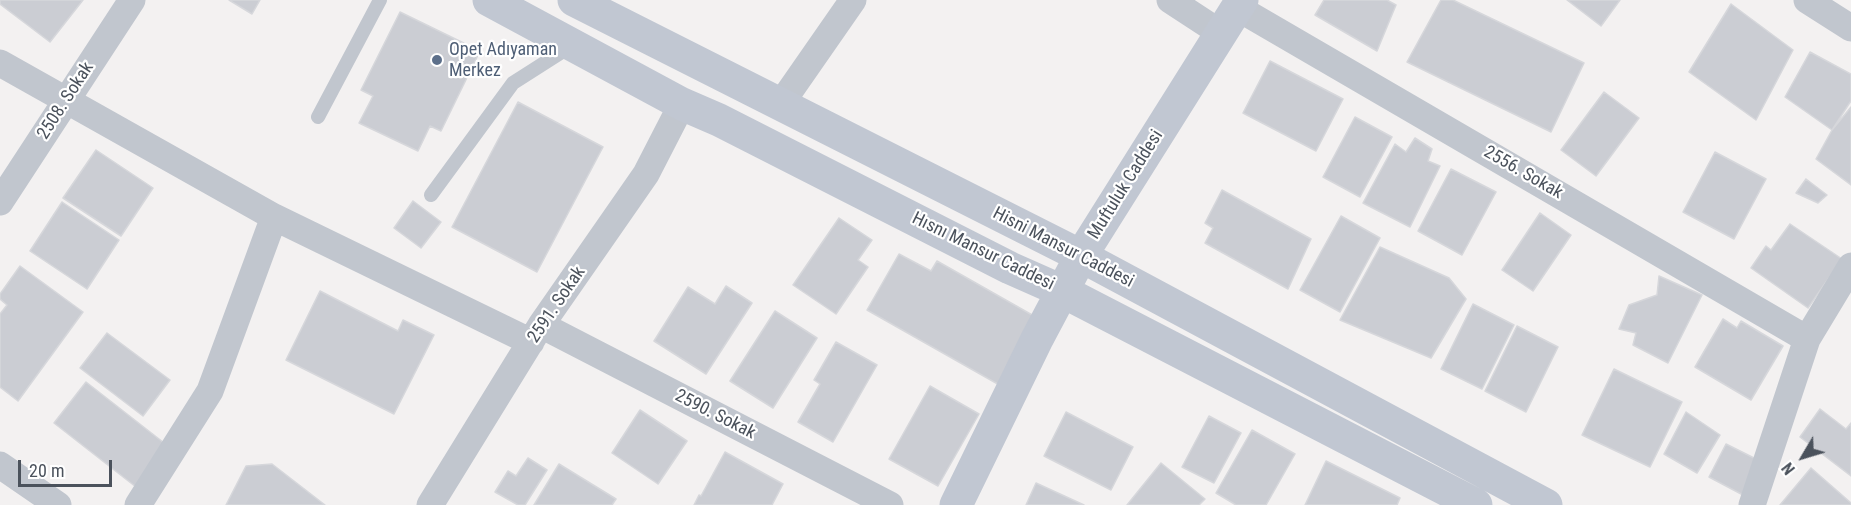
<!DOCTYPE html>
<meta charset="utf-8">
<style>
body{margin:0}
#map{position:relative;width:1851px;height:505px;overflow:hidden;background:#f3f1f1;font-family:"Roboto Condensed",sans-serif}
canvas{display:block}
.north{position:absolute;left:1773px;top:427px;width:60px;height:60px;-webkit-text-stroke:4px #fff;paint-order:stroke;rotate:232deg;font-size:16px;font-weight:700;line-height:24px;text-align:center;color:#4b525c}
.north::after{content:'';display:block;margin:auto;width:21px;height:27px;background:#4b525c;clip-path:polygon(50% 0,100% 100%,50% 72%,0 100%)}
.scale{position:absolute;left:18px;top:460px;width:94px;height:27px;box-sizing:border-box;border:3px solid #4b525c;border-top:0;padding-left:8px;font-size:18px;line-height:21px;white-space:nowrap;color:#4b525c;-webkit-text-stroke:4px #fff;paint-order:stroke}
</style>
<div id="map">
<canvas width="1851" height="505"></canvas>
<div class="north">N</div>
<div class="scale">20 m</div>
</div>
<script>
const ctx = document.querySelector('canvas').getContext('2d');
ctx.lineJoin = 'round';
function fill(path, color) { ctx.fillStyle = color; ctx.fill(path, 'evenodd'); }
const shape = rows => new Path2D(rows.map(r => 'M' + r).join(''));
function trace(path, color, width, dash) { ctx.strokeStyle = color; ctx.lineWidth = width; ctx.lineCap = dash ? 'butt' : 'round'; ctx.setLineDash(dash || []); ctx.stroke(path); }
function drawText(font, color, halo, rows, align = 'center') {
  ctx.font = font + ' "Roboto Condensed",sans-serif'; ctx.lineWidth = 4.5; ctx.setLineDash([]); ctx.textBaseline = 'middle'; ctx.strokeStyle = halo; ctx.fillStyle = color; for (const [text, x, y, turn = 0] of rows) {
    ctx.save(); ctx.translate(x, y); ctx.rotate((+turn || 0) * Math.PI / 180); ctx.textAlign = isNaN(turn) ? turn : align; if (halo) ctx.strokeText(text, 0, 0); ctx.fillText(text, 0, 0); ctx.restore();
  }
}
const building = shape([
 [0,0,83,0,50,42,0,4,0,0],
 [229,0,260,0,252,14,229,0],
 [1324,0,1387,0,1396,5,1377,51,1315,15,1324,0],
 [1441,0,1453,0,1584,63,1551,132,1407,62,1441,0],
 [1567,0,1620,0,1601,26,1567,0],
 [1731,4,1793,50,1756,120,1689,72,1731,4],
 [400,12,480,51,441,131,430,126,418,151,359,123,373,96,361,90,400,12],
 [1810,52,1851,74,1851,101,1832,130,1785,97,1810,52],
 [1270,61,1343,99,1316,151,1243,113,1270,61],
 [1604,92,1639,118,1596,176,1561,150,1604,92],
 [518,102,603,147,537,272,452,227,518,102],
 [1851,107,1851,185,1816,159,1832,130,1851,107],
 [1355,117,1392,137,1360,197,1323,177,1355,117],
 [1415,138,1432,149,1428,161,1440,166,1410,227,1363,203,1395,144,1406,152,1415,138],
 [96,150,153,188,121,236,63,198,96,150],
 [1715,152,1766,179,1734,239,1683,212,1715,152],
 [1451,169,1496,192,1462,255,1418,231,1451,169],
 [1806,179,1827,195,1818,203,1796,193,1806,179],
 [1222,190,1311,239,1288,289,1205,243,1213,228,1205,223,1222,190],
 [413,201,441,222,421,248,394,228,413,201],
 [62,202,119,240,87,289,30,251,62,202],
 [1540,213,1571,235,1533,291,1502,270,1540,213],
 [1341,216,1380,238,1340,312,1300,290,1341,216],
 [839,218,872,240,858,260,868,267,836,314,793,285,839,218],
 [1790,224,1842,259,1808,308,1751,268,1766,246,1771,250,1790,224],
 [1380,247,1449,278,1466,299,1431,358,1340,320,1380,247],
 [899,254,931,271,937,261,1041,320,1003,387,867,310,899,254],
 [20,266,83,312,18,401,0,387,0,314,7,305,0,299,0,294,20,266],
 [1659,276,1702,295,1668,363,1633,345,1636,333,1619,329,1629,305,1657,295,1659,276],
 [726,286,752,303,706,374,654,341,688,287,715,304,726,286],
 [320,291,398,331,403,320,434,335,394,414,286,360,320,291],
 [1473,304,1514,325,1482,389,1441,369,1473,304],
 [775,311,817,338,773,408,730,381,775,311],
 [1723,319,1737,328,1741,321,1783,346,1751,400,1695,367,1723,319],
 [1517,326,1558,347,1526,412,1485,391,1517,326],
 [107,333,170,380,143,416,80,368,107,333],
 [836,342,877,365,833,442,798,422,820,384,814,380,836,342],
 [1614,369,1682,402,1650,467,1582,435,1614,369],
 [86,382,168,446,136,487,54,423,86,382],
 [930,386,979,414,938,486,889,459,930,386],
 [1820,409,1846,429,1851,423,1851,476,1800,437,1820,409],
 [640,410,687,441,658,484,612,453,640,410],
 [1066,412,1133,447,1111,490,1044,456,1066,412],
 [1686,412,1720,435,1697,473,1664,454,1686,412],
 [1209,416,1241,433,1214,483,1182,467,1209,416],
 [1252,430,1295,454,1266,505,1236,505,1216,493,1252,430],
 [1726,444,1760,461,1743,495,1709,477,1726,444],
 [725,452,783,484,772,505,694,505,699,495,701,496,725,452],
 [528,458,547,470,525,505,518,505,495,492,508,471,516,476,528,458],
 [1326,461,1400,498,1397,505,1305,505,1326,461],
 [1161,463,1205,499,1199,505,1127,505,1161,463],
 [272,464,325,505,226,505,246,466,272,464],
 [559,464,616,499,612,505,534,505,559,464],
 [1811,468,1851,503,1851,505,1780,505,1811,468],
 [1036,483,1084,505,1026,505,1036,483]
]);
fill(building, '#cbcdd3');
trace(building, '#d6d7db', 1.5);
trace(shape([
 [318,117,380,0],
 [431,195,513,83,571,46]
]), '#c1c6ce', 14);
trace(shape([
 [1170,0,1222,34],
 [1807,0,1851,28],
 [1238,8,1807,339],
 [0,63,274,217,531,342],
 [780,105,853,0],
 [0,202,132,0],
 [541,325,890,505],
 [0,465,58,505],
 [138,505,210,391,274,217],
 [430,505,541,325,646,174,682,104],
 [1752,505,1807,339,1851,266]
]), '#c1c6ce', 27);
trace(shape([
 [489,0,682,104,719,120,1010,268,1062,291,1476,505],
 [574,0,1081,256,1546,505],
 [956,505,1037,339,1081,256,1242,0]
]), '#c1c7d2', 33);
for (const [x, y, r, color] of [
 [437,60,6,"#5c6f8a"]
]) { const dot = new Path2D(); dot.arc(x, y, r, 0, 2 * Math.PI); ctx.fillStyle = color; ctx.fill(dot); trace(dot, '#fff', 2); }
drawText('18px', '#4e5e75', '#fff', [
 ["Opet Adıyaman",449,50],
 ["Merkez",449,71]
], 'left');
drawText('18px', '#4b525c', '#fff', [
 ["2508. Sokak",66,101,-57],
 ["2556. Sokak",1523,173,30],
 ["Muftuluk Caddesi",1126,185,-58],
 ["Hisni Mansur Caddesi",1063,248,27],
 ["Hısnı Mansur Caddesi",983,252,26],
 ["2591. Sokak",557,305,-56],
 ["2590. Sokak",715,415,27]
]);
</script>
